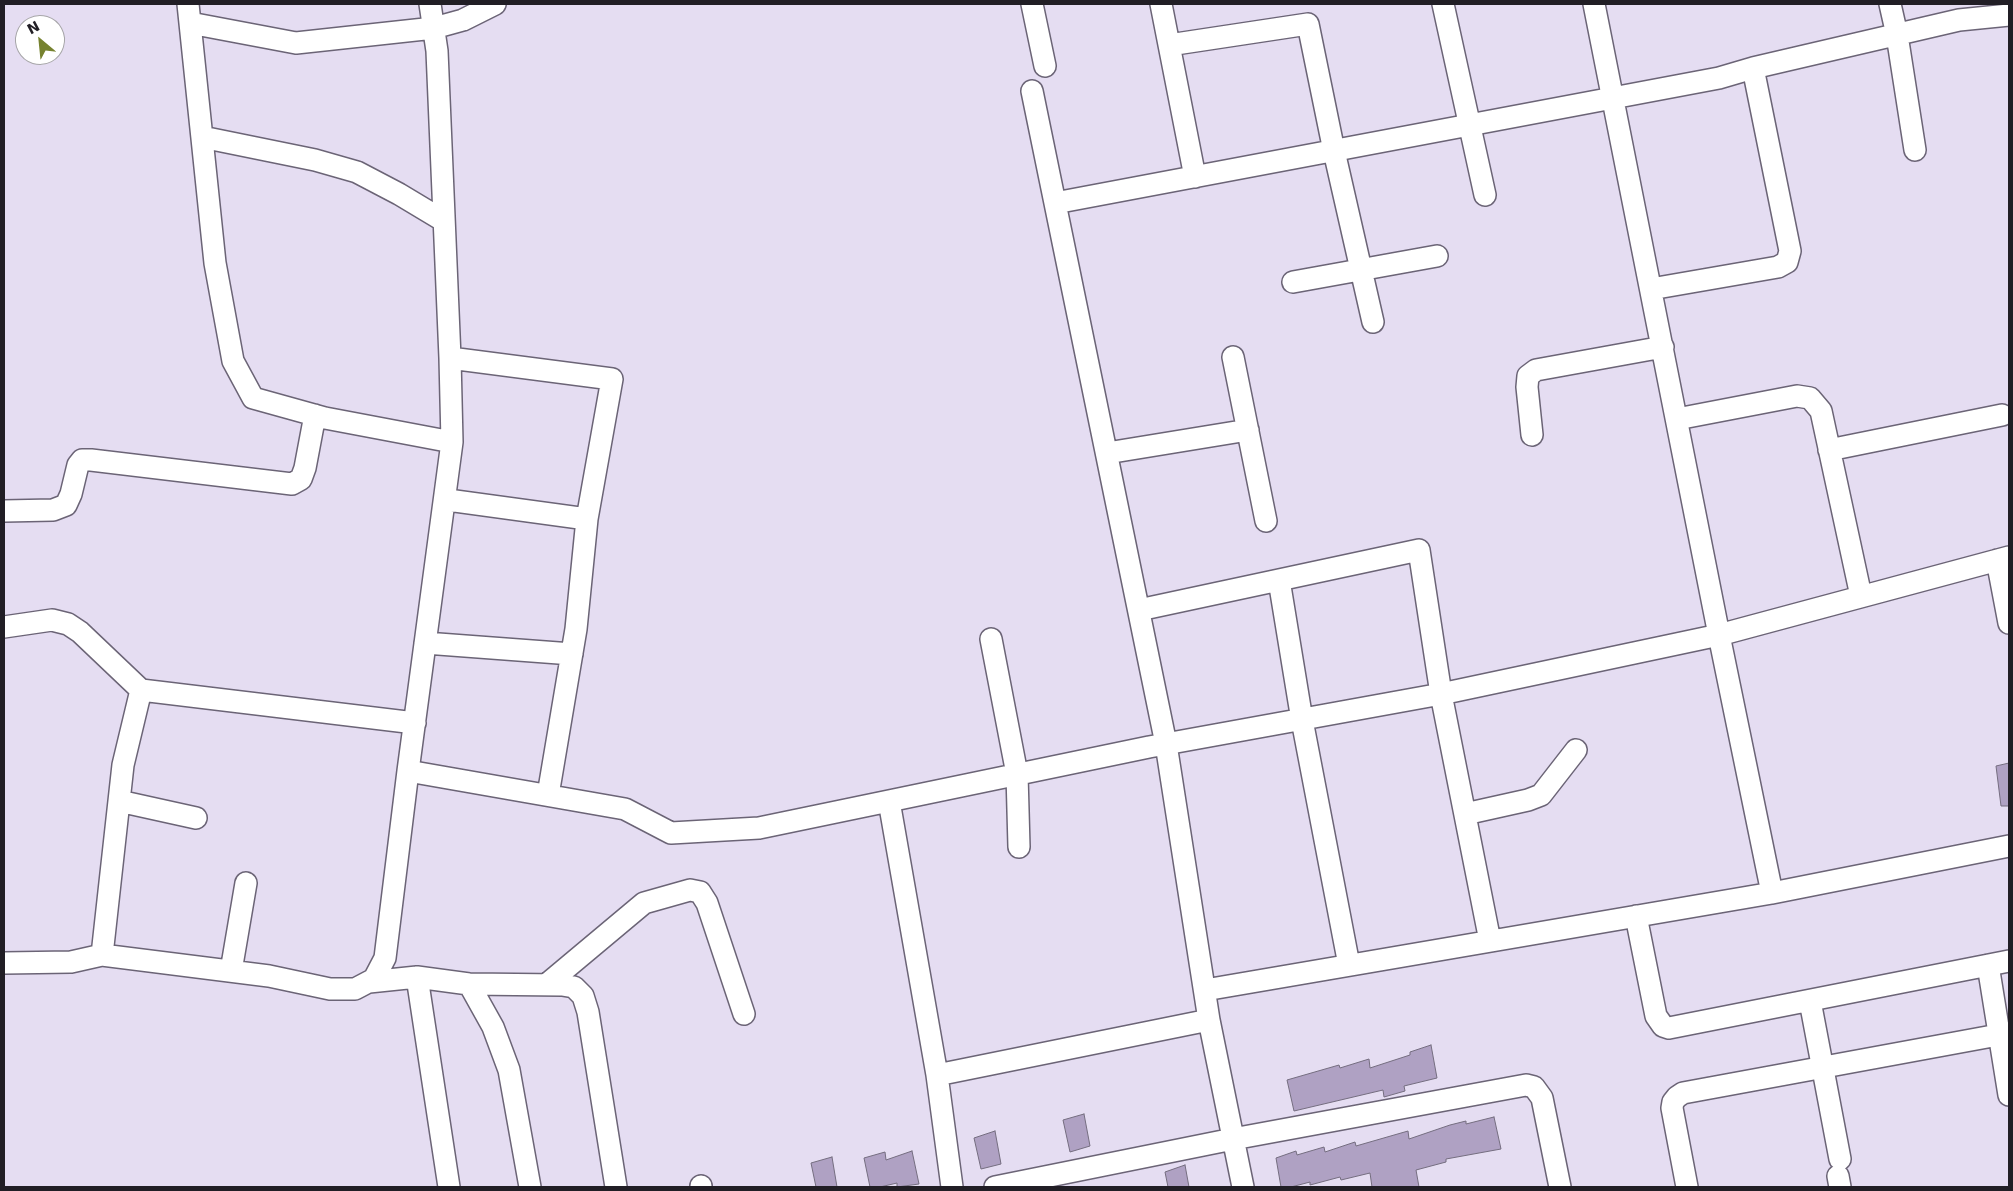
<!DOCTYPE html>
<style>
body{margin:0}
#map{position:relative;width:2013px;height:1191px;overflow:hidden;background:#e5ddf2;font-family:"DejaVu Sans",sans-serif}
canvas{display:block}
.frame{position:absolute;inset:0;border:5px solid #211e25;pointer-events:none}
.north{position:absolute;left:15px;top:15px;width:50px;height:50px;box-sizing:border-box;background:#fff;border:1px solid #a6a5a8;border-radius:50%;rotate:332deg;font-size:14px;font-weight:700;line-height:20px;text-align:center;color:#211e25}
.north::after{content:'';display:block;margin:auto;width:18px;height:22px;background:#76822f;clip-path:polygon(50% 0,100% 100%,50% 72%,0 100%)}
</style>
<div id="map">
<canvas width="2013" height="1191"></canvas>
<div class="frame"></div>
<div class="north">N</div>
</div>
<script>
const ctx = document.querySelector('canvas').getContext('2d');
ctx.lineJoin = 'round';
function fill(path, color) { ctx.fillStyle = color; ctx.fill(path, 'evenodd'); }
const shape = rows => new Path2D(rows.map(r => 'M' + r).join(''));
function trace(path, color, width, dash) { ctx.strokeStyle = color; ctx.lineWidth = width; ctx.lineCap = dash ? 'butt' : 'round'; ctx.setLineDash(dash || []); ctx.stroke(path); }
const building = shape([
 [2009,763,2009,806,2001,806,1996,766,2009,763],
 [1431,1045,1437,1078,1404,1086,1405,1091,1384,1097,1383,1090,1294,1111,1287,1080,1339,1065,1340,1068,1369,1059,1370,1068,1410,1055,1410,1052,1431,1045],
 [1084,1114,1090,1146,1070,1152,1063,1120,1084,1114],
 [1494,1117,1501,1149,1446,1159,1446,1162,1416,1170,1419,1187,1372,1187,1370,1173,1341,1180,1340,1177,1310,1185,1310,1182,1291,1187,1281,1187,1276,1158,1296,1151,1297,1155,1324,1147,1325,1152,1355,1142,1356,1146,1408,1131,1409,1139,1450,1125,1466,1121,1466,1124,1494,1117],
 [995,1131,1001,1164,981,1169,974,1138,995,1131],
 [912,1151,919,1184,897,1187,897,1183,880,1187,870,1187,864,1158,885,1152,886,1160,912,1151],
 [832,1157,837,1187,816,1187,811,1163,832,1157],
 [1185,1165,1189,1187,1168,1187,1165,1172,1185,1165]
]);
fill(building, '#afa1c3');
trace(building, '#746d7f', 1);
const minor = shape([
 [430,4,437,51,450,358,612,379,587,519,576,629,548,795],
 [1032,4,1045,66],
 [1161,4,1195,177],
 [1443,4,1485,195],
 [1594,4,1719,635,1772,893],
 [1890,4,1897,35,1915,150],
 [190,23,296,43,434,28,463,20,495,4],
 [1169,45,1308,24,1334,151,1373,322],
 [1032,91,1166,744,1209,1020,1243,1187],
 [202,137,315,160,357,172,399,194,444,221],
 [1055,203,1719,78,1753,68,1959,20,2009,15],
 [1293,282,1437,256],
 [1651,289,1778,267,1787,262,1790,251,1753,68],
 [1233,357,1266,521],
 [450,358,452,442],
 [1677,419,1797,396,1810,398,1821,411,1861,596],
 [1532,435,1527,387,1528,376,1536,370,1663,347],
 [1829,450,2002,415],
 [1107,453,1248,430],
 [445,502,455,501,587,519],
 [4,511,53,510,66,505,71,494,78,465,82,460,91,460,292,484,301,479,305,468,315,415],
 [1997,560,2009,623],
 [1279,580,1302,720,1349,965],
 [1139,610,1419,550,1441,694,1490,941],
 [4,627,52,620,68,624,80,632,141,690],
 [991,639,1017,774,1019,847],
 [425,643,572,654],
 [408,771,625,809,671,833,759,828,1149,747,1441,694,1719,635,2009,557],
 [119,801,196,818],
 [889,801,937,1075],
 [1465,814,1528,800,1541,795,1576,750],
 [1636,916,1656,1016,1663,1026,1669,1028,2009,961],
 [102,955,123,765,141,690,415,723],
 [4,963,71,962,102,955,269,976,330,989,355,989,374,979,385,958,408,771,452,442,325,418,253,398,233,361,215,263,188,4],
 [1988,965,2009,1095],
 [231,971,246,883],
 [417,977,449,1187],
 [369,982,417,977,469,984,562,985,574,987,583,996,588,1012,616,1187],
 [469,984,493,1027,509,1070,530,1187],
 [546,985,644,903,690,890,700,892,707,903,744,1014],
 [1205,990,1772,893,2009,846],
 [1810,1001,1840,1159],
 [1838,1176,1840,1187],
 [701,1186,701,1187],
 [952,1187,937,1075,1209,1020],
 [995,1187,1233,1139,1526,1085,1534,1087,1542,1098,1560,1187],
 [1687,1187,1672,1108,1673,1102,1677,1097,1683,1093,2009,1033]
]);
trace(minor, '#6b6476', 24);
trace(minor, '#fff', 21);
</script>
